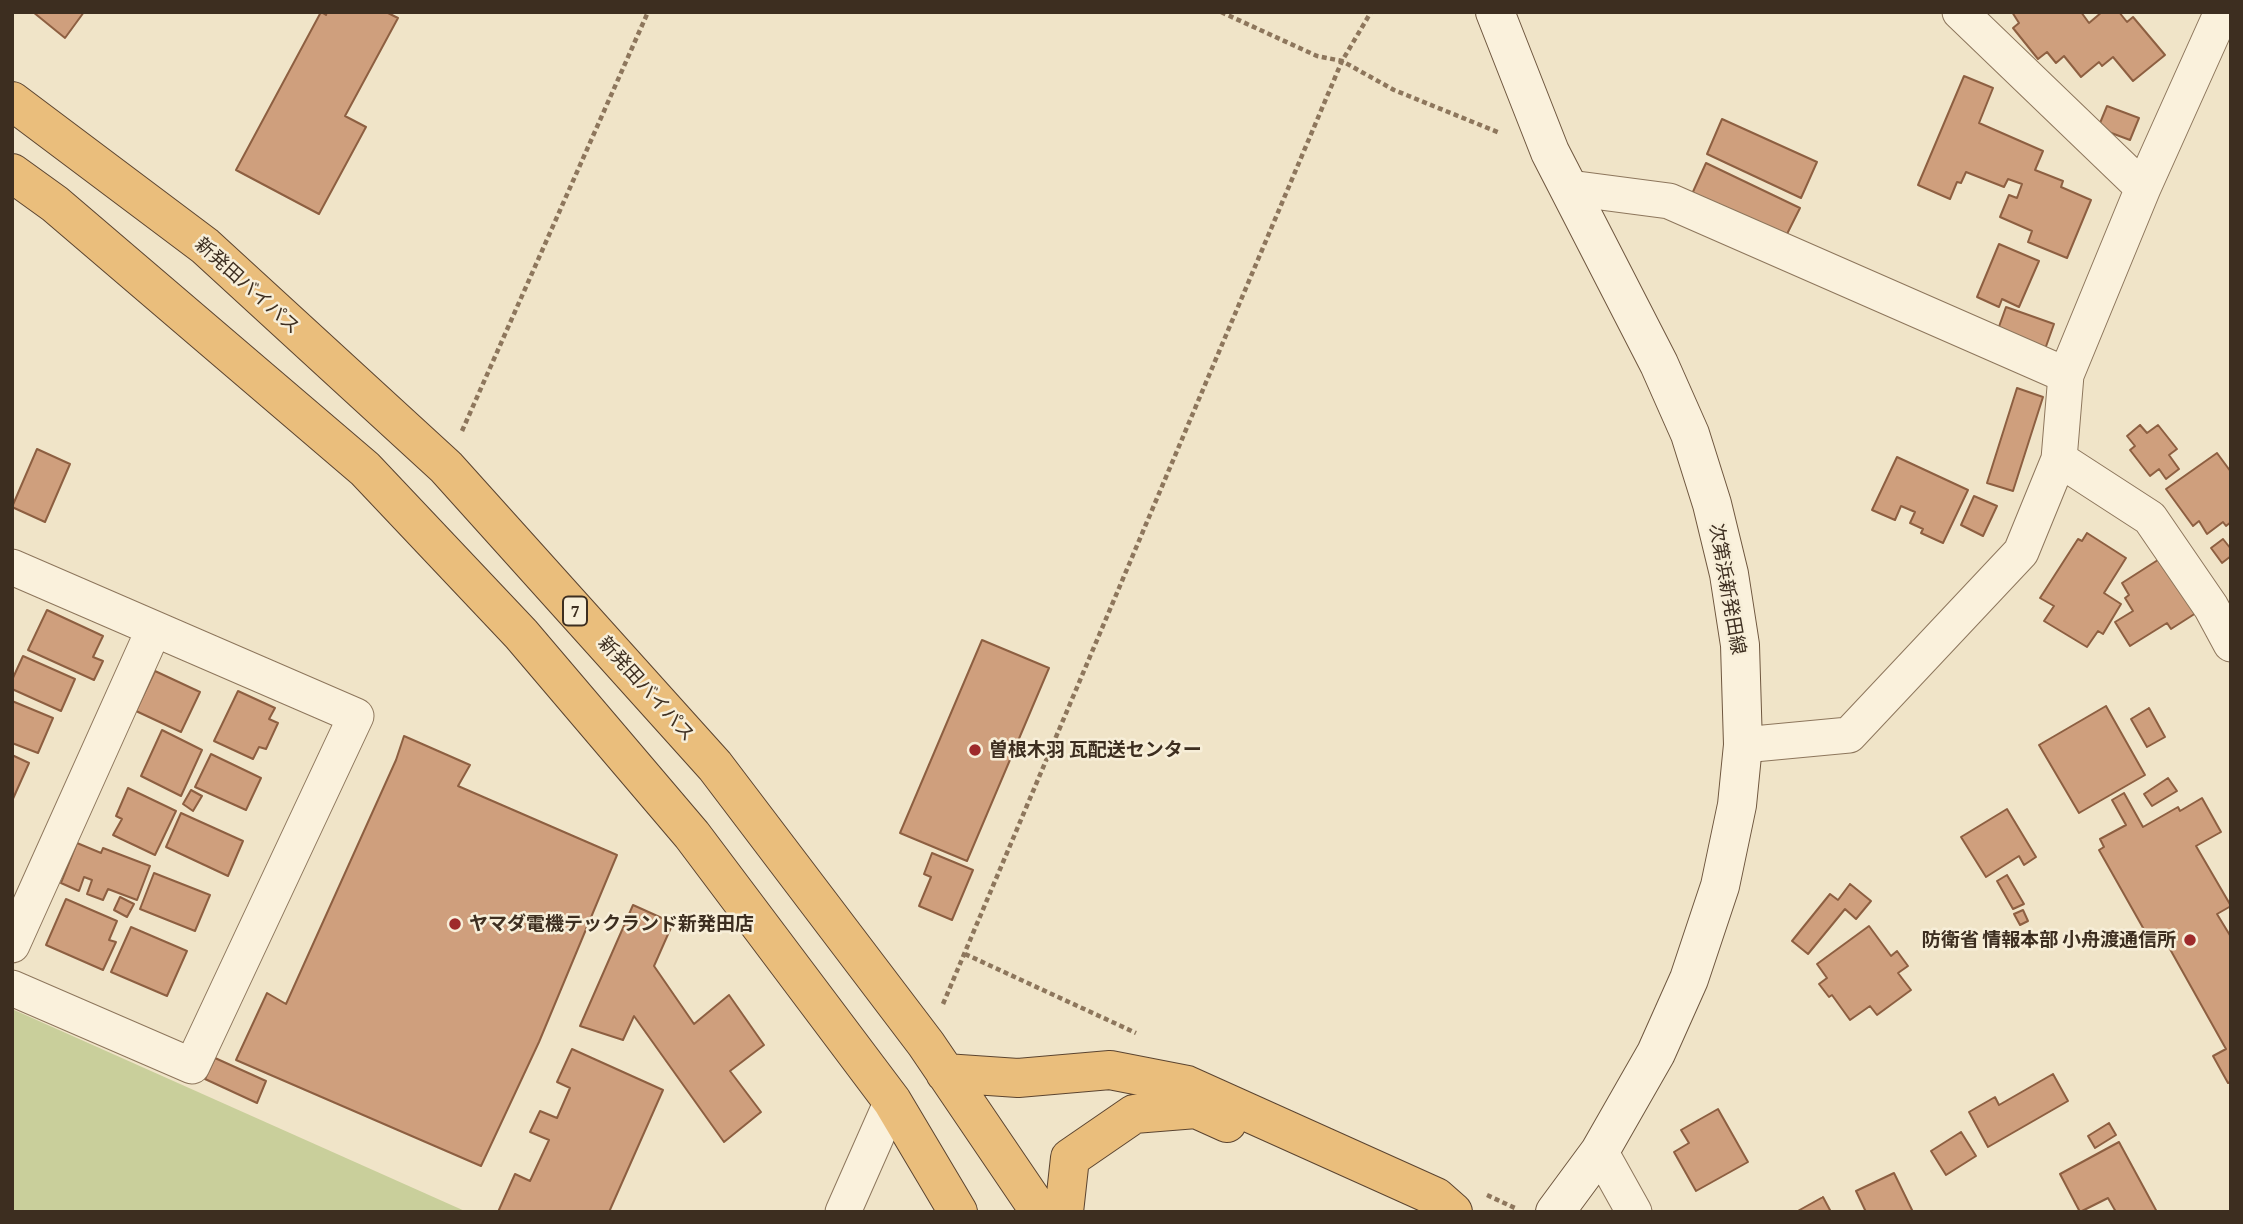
<!DOCTYPE html>
<meta charset="utf-8">
<style>
body{margin:0}
#map{position:relative;width:2243px;height:1224px;overflow:hidden;background:#f0e4c8;font-family:"Crimson Pro",serif}
canvas{display:block}
.frame{position:absolute;inset:0;border:14px solid #3d2e20;pointer-events:none}
</style>
<div id="map">
<canvas width="2243" height="1224"></canvas>
<div class="frame"></div>
</div>
<script>
const ctx = document.querySelector('canvas').getContext('2d');
ctx.lineJoin = 'round';
function fill(path, color) { ctx.fillStyle = color; ctx.fill(path, 'evenodd'); }
const shape = rows => new Path2D(rows.map(r => 'M' + r).join(''));
function trace(path, color, width, dash) { ctx.strokeStyle = color; ctx.lineWidth = width; ctx.lineCap = dash ? 'butt' : 'round'; ctx.setLineDash(dash || []); ctx.stroke(path); }
function drawText(font, color, halo, rows, align = 'center') {
  ctx.font = font + ' "Crimson Pro","Noto Sans JP",serif'; ctx.lineWidth = 5; ctx.setLineDash([]); ctx.textBaseline = 'middle'; ctx.strokeStyle = halo; ctx.fillStyle = color; for (const [text, x, y, turn = 0] of rows) {
    ctx.save(); ctx.translate(x, y); ctx.rotate((+turn || 0) * Math.PI / 180); ctx.textAlign = isNaN(turn) ? turn : align; if (halo) ctx.strokeText(text, 0, 0); ctx.fillText(text, 0, 0); ctx.restore();
  }
}
fill(shape([
 [12,1009,467,1212,12,1212]
]), '#c9cf9b');
const building = shape([
 [33,12,84,12,65,38,33,12],
 [321,12,326,15,327,12,386,12,398,18,345,116,366,127,319,214,236,170,321,12],
 [2012,12,2081,12,2089,23,2102,12,2119,12,2127,22,2133,17,2165,55,2133,81,2113,57,2102,66,2099,62,2081,77,2064,56,2056,63,2047,52,2038,59,2013,28,2019,23,2012,12],
 [1964,76,1993,88,1979,123,2043,151,2035,170,2063,181,2061,187,2091,200,2067,258,2028,242,2032,231,2000,217,2009,195,2017,198,2022,184,2008,179,2004,187,1966,172,1961,183,1957,182,1950,199,1918,185,1964,76],
 [2107,106,2139,118,2130,140,2098,128,2107,106],
 [1722,119,1817,162,1801,198,1707,154,1722,119],
 [1706,163,1800,208,1785,238,1692,194,1706,163],
 [1999,244,2039,261,2019,307,2002,299,1999,307,1977,297,1999,244],
 [2006,307,2054,324,2044,352,1996,335,2006,307],
 [2017,388,2043,397,2013,491,1987,483,2017,388],
 [2140,425,2147,433,2158,425,2177,449,2169,455,2179,469,2166,479,2159,469,2150,476,2130,450,2135,446,2127,436,2140,425],
 [37,449,70,464,45,522,12,507,37,449],
 [2217,453,2231,472,2231,522,2226,526,2223,522,2207,534,2199,521,2193,526,2166,489,2217,453],
 [1897,457,1968,490,1943,543,1921,533,1923,529,1910,523,1915,512,1901,506,1895,520,1872,510,1897,457],
 [1974,496,1997,506,1983,536,1961,525,1974,496],
 [2087,533,2126,558,2104,593,2121,604,2103,634,2098,631,2087,647,2044,621,2054,606,2040,598,2078,539,2082,541,2087,533],
 [2223,539,2231,549,2231,556,2222,563,2211,548,2223,539],
 [2161,558,2196,613,2171,629,2167,623,2130,646,2115,622,2133,611,2125,598,2129,595,2122,583,2161,558],
 [47,610,103,636,93,657,103,661,94,680,28,650,47,610],
 [982,640,1049,668,967,861,900,833,982,640],
 [23,656,75,679,61,711,12,689,12,680,23,656],
 [155,671,200,692,181,732,136,711,155,671],
 [238,691,275,708,269,719,278,723,266,749,259,747,253,759,214,741,238,691],
 [12,701,53,718,38,753,12,743,12,701],
 [2106,706,2145,775,2079,813,2039,745,2106,706],
 [2149,708,2165,737,2147,747,2131,719,2149,708],
 [162,730,202,750,181,796,141,776,162,730],
 [404,736,470,765,458,786,617,855,539,1042,481,1166,236,1060,267,993,286,1004,396,760,404,736],
 [211,754,261,778,246,810,195,787,211,754],
 [12,755,29,763,12,801,12,755],
 [2168,778,2177,791,2152,806,2144,794,2168,778],
 [128,788,176,811,155,855,113,835,122,819,116,816,128,788],
 [191,790,202,796,193,811,183,804,191,790],
 [2124,793,2143,827,2178,807,2180,811,2202,798,2221,832,2196,846,2231,906,2217,914,2231,937,2231,1082,2228,1083,2213,1056,2226,1049,2166,942,2155,949,2099,850,2104,847,2100,839,2126,825,2112,800,2124,793],
 [2007,809,2036,857,2024,865,2019,856,1986,877,1961,837,2007,809],
 [181,813,243,841,228,876,166,847,181,813],
 [77,843,101,853,103,848,150,866,137,900,108,889,103,900,87,894,92,880,84,877,79,891,61,883,77,843],
 [932,853,973,870,952,920,919,906,931,877,924,874,932,853],
 [154,873,210,895,195,931,140,909,154,873],
 [2007,875,2024,904,2013,909,1997,881,2007,875],
 [1850,884,1871,901,1856,919,1845,909,1808,954,1792,941,1830,894,1838,900,1850,884],
 [120,897,134,904,127,917,114,910,120,897],
 [66,899,117,921,109,940,116,942,103,970,46,945,66,899],
 [633,905,673,923,654,966,694,1024,729,995,764,1045,730,1071,761,1112,724,1142,634,1016,623,1040,580,1026,633,905],
 [2023,910,2028,921,2020,925,2014,914,2023,910],
 [1869,926,1891,956,1897,951,1908,966,1898,973,1911,990,1877,1015,1870,1006,1850,1020,1832,995,1829,997,1819,984,1827,978,1817,964,1869,926],
 [131,927,187,951,167,996,111,972,131,927],
 [572,1049,663,1090,609,1212,498,1212,515,1174,530,1181,549,1140,530,1132,540,1111,557,1118,570,1088,557,1082,572,1049],
 [215,1058,266,1081,257,1103,205,1079,215,1058],
 [2053,1074,2068,1101,1988,1147,1969,1112,1995,1097,1999,1105,2053,1074],
 [1718,1109,1748,1162,1696,1191,1674,1152,1689,1143,1681,1130,1718,1109],
 [2109,1123,2116,1135,2095,1148,2088,1136,2109,1123],
 [1961,1132,1976,1156,1946,1175,1931,1151,1961,1132],
 [2119,1142,2157,1212,2116,1212,2108,1198,2080,1212,2060,1174,2119,1142],
 [1894,1173,1913,1212,1866,1212,1856,1191,1894,1173],
 [1823,1197,1831,1212,1796,1212,1823,1197]
]);
fill(building, '#cf9f7d');
trace(building, '#8d5f41', 2);
const minor = shape([
 [1960,12,2143,188],
 [1570,188,1669,201,2066,375],
 [2059,459,2150,518,2211,607,2231,644],
 [12,567,356,716,192,1066,12,988],
 [1743,745,1849,735,2021,552,2059,459,2066,375,2143,188,2222,12],
 [12,945,154,629],
 [1600,1151,1634,1212],
 [843,1212,892,1101]
]);
const secondary = shape([
 [1495,12,1550,152,1659,364,1690,434,1712,504,1729,574,1740,645,1743,745,1737,805,1720,886,1689,979,1656,1053,1600,1151,1555,1212]
]);
const trunk = shape([
 [12,101,205,246,446,467,715,766,926,1044,1040,1212],
 [12,173,55,204,365,469,521,634,692,835,892,1101,958,1212],
 [945,1073,1018,1078,1110,1070,1187,1085,1436,1197,1453,1212],
 [1064,1212,1070,1158,1134,1114,1196,1109,1227,1123]
]);
trace(minor, '#8d765c', 37);
trace(secondary, '#6f573f', 40);
trace(trunk, '#5b4430', 40);
trace(shape([
 [1221,12,1317,56,1342,61,1394,90,1500,133],
 [462,431,648,12],
 [965,954,1136,1033],
 [943,1004,1342,61,1371,12],
 [1487,1195,1517,1209]
]), '#8d765c', 4.5, [5, 3.5]);
trace(minor, '#faf1dc', 35);
trace(secondary, '#faf1dc', 38);
trace(trunk, '#eabe7c', 38);
for (const [x, y, r, color] of [
 [975,750,7,"#9e2a2b"],
 [455,924,7,"#9e2a2b"],
 [2190,940,7,"#9e2a2b"]
]) { const dot = new Path2D(); dot.arc(x, y, r, 0, 2 * Math.PI); ctx.fillStyle = color; ctx.fill(dot); trace(dot, '#f7eed8', 2.5); }
for (const [x, y, w] of [
 [575,611,24]
]) { const box = new Path2D(); box.roundRect(x - w / 2, y - 14.5, w, 29, 5); ctx.fillStyle = '#f7eed8'; ctx.fill(box); trace(box, '#3d2e20', 2); }
drawText('bold 18px', '#3d2e20', null, [
 ["7",575,611]
]);
drawText('19px', '#3d2e20', '#f7eed8', [
 ["新発田バイパス",247,286,42],
 ["次第浜新発田線",1727,589,80],
 ["新発田バイパス",646,689,48]
]);
drawText('bold 19px', '#3d2e20', '#f7eed8', [
 ["曽根木羽 瓦配送センター",989,750],
 ["ヤマダ電機テックランド新発田店",469,924],
 ["防衛省 情報本部 小舟渡通信所",2176,940,"right"]
], 'left');
</script>
